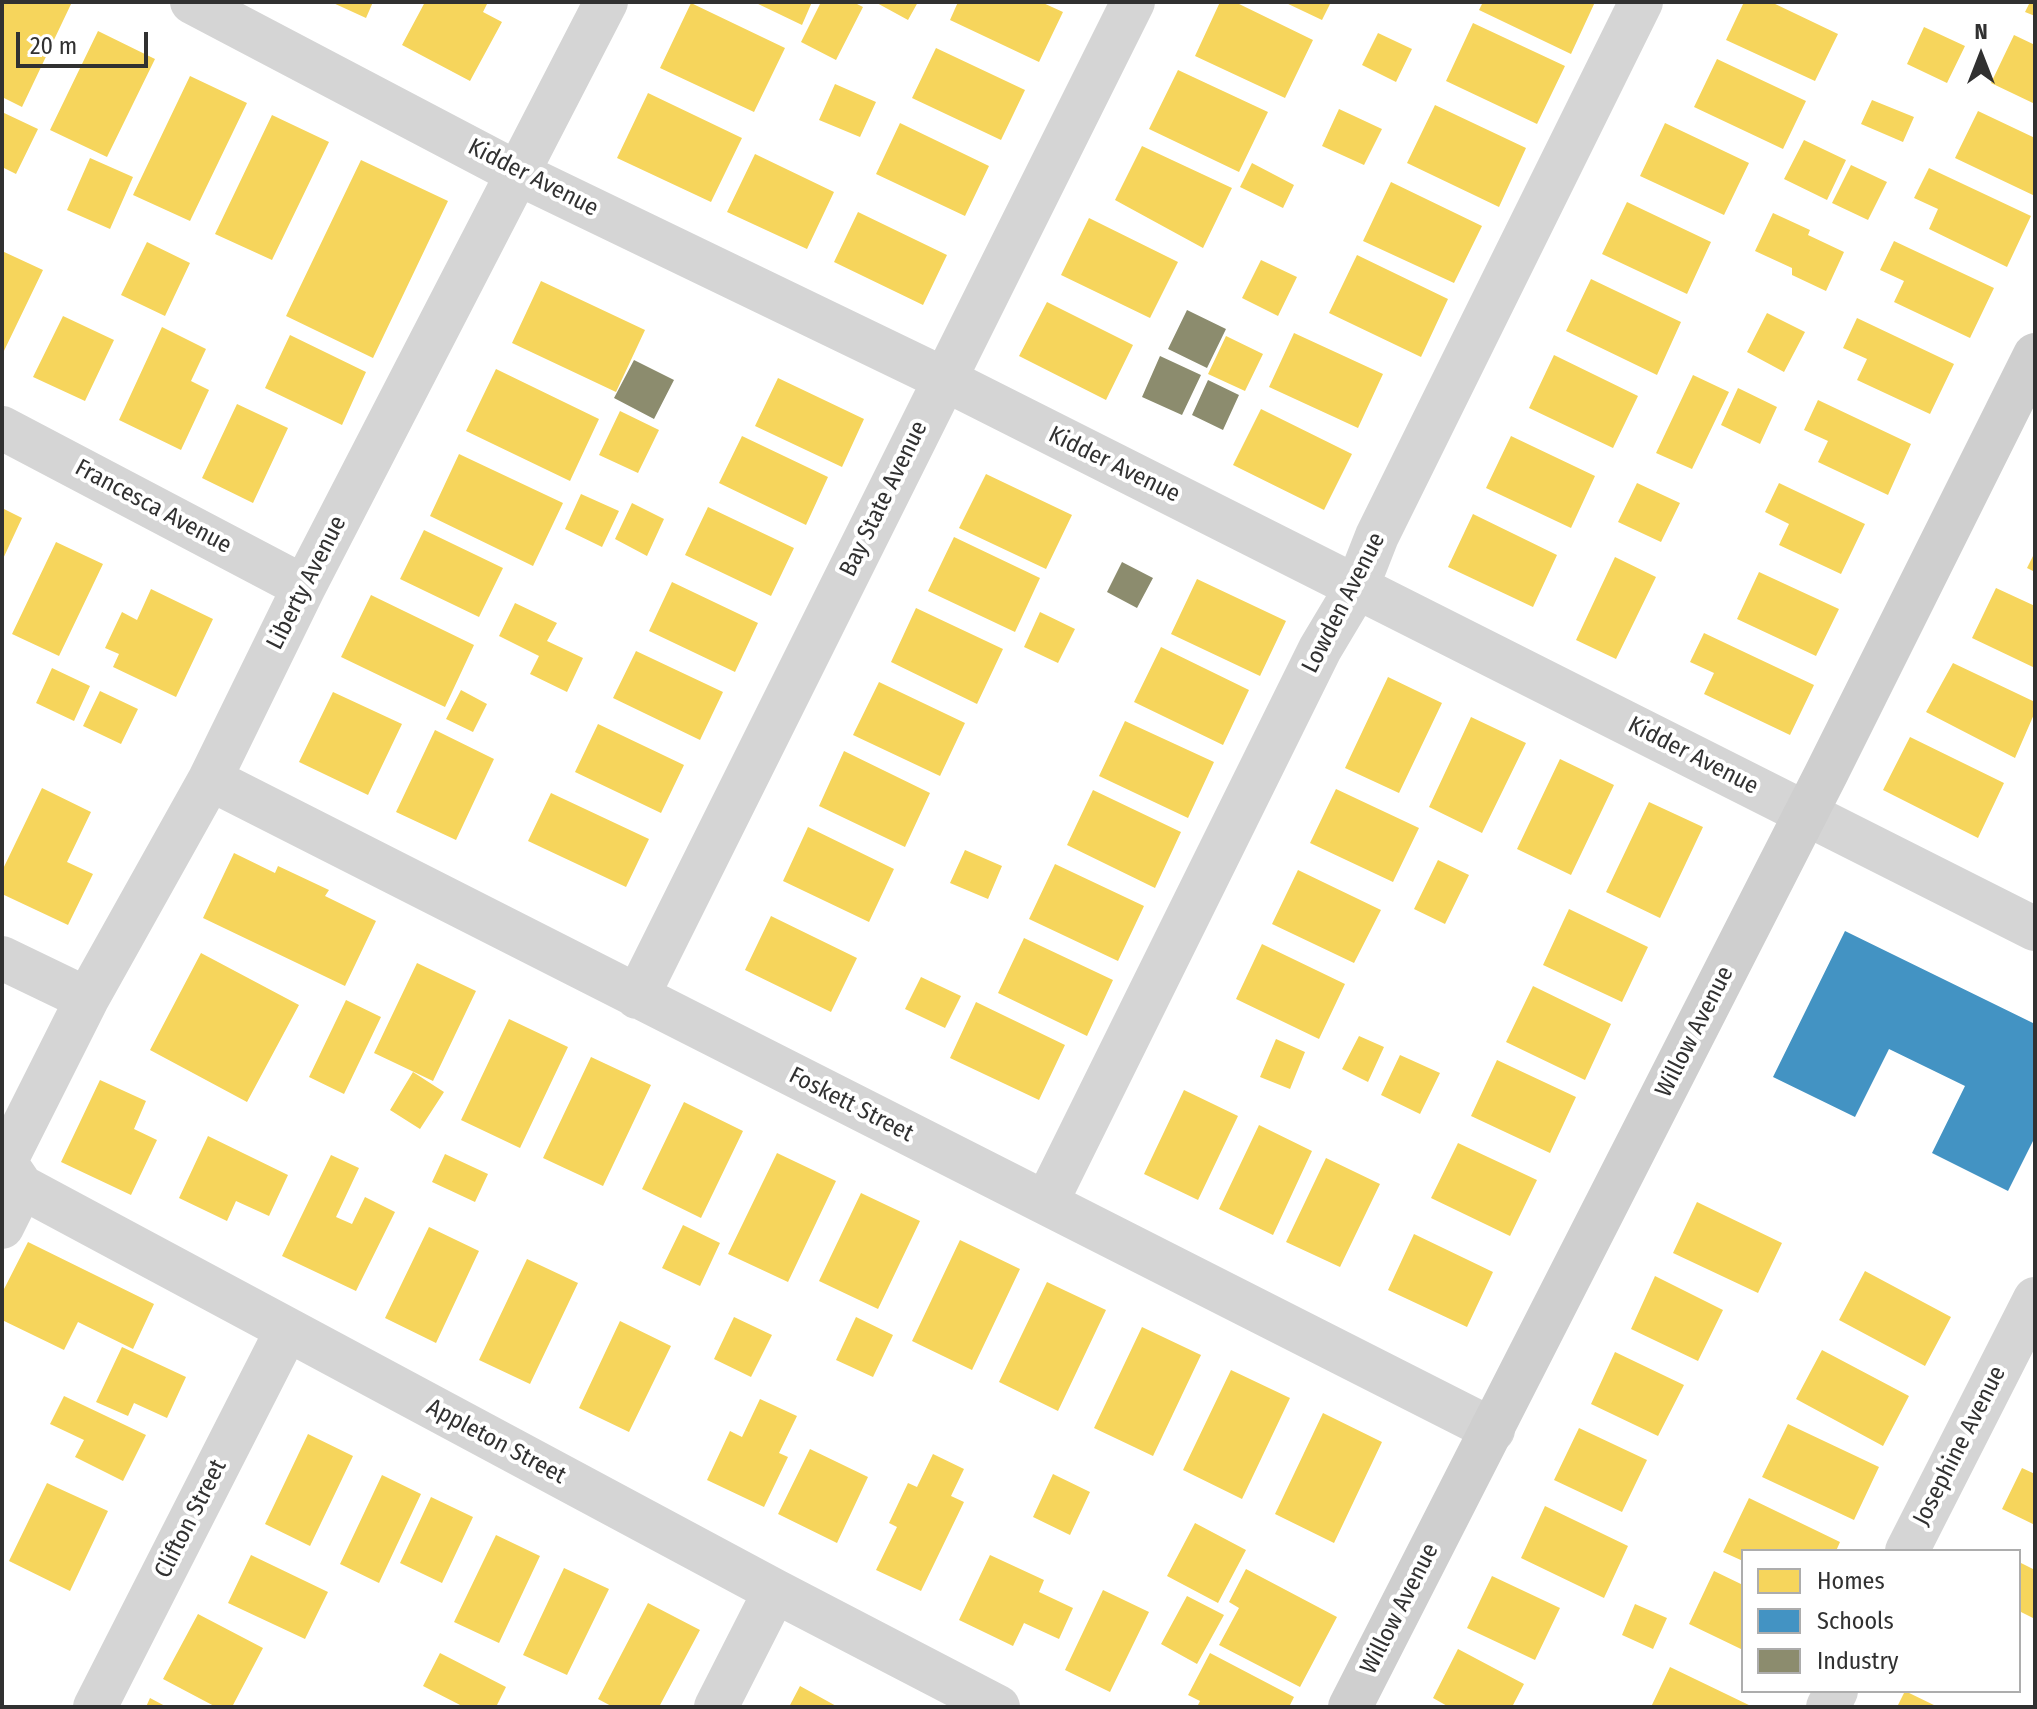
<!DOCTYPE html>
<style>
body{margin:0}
#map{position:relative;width:2037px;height:1709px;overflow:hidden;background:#fff;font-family:"Fira Sans Condensed",sans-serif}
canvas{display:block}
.frame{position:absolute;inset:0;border:4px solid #313131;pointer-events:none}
.legend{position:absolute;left:1741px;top:1549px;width:280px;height:144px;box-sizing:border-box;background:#fff;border:2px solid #adadad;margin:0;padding:10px 14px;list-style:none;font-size:24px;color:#313131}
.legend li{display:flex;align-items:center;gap:16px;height:40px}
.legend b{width:40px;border:2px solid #adadad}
.north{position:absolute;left:1941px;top:16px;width:80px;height:80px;-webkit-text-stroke:6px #fff;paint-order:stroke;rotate:0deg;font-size:22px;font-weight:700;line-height:32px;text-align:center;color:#313131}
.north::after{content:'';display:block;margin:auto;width:28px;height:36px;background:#313131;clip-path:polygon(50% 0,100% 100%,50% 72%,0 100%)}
.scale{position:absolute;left:16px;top:32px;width:132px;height:36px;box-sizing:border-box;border:4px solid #313131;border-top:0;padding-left:10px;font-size:24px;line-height:28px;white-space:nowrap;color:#313131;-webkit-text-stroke:6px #fff;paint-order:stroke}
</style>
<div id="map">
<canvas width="2037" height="1709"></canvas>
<div class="frame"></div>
<ul class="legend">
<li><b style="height:22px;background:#f6d55c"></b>Homes</li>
<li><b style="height:22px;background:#4393c3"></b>Schools</li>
<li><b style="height:22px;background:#8c8c6e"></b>Industry</li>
</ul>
<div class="north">N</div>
<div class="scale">20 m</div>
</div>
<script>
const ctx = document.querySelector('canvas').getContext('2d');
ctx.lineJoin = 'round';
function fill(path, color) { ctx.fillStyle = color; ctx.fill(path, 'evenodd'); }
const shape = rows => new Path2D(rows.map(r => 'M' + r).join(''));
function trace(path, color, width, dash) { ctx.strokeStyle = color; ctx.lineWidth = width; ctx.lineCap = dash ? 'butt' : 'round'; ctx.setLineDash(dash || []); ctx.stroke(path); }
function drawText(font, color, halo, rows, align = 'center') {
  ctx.font = font + ' "Fira Sans Condensed",sans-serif'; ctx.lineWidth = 8; ctx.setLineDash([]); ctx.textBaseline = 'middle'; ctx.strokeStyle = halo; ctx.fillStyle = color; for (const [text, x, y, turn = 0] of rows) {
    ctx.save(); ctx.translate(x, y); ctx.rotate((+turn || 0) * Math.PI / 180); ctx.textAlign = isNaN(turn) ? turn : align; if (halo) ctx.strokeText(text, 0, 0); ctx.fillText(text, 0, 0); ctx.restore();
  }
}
fill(shape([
 [2,2,72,2,22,107,2,97],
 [331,2,373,2,366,18],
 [425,2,488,2,483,12,502,22,470,81,402,45],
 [754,2,812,2,802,25],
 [821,2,853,2,863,7,836,60,801,42],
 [875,2,918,2,908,20],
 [958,2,1041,2,1063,12,1039,62,950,20],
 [1220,2,1235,2,1313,40,1285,98,1195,56],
 [1284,2,1331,2,1322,20],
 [1483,2,1595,2,1571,54,1479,10],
 [1744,2,1771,2,1838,34,1815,81,1726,40],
 [2030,2,2035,2,2035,16,2025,12],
 [691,3,785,48,754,112,660,68],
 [1473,23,1565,66,1537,124,1446,81],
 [1924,27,1965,46,1947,83,1907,64],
 [98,31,155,59,107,157,50,130],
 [1378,33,1412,49,1396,82,1362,65],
 [2014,35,2035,45,2035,104,1991,83],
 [936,48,1025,90,1001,140,912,98],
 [1717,59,1806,101,1783,149,1694,107],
 [1178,70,1268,112,1239,172,1149,129],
 [190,76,247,103,190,221,133,195],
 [835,84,876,102,860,137,819,120],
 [648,93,742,138,711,202,617,158],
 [1872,100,1914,117,1903,142,1861,124],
 [1435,105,1526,148,1499,207,1407,163],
 [1339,109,1382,129,1364,165,1322,146],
 [1978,111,2035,138,2035,196,1955,158],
 [2,112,38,129,16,174,2,167],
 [272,115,329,142,272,260,215,234],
 [900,123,989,166,965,216,876,174],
 [1665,123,1749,163,1724,215,1640,176],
 [1804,140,1846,160,1827,200,1784,179],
 [1142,146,1232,188,1203,248,1115,200],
 [755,154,834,192,807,249,727,212],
 [90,158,133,177,110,229,67,210],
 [361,160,448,201,373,358,286,316],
 [1252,163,1294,185,1283,208,1240,187],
 [1851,165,1887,182,1868,220,1832,203],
 [1929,168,2031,216,2007,267,1929,229,1938,209,1914,198],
 [1391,182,1482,226,1454,283,1363,241],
 [1627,202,1711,242,1687,294,1602,254],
 [858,212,947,255,923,305,834,262],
 [1773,213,1810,230,1808,235,1844,252,1826,291,1792,275,1792,268,1755,251],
 [1089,218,1178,262,1150,318,1061,275],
 [1894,241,1994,288,1970,338,1894,302,1904,281,1880,270],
 [147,242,190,263,165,316,121,295],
 [2,251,43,270,2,355],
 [1357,255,1448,299,1421,357,1329,313],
 [1261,260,1297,277,1278,316,1242,298],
 [1591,279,1681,322,1657,375,1566,331],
 [541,281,645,330,616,392,512,343],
 [1047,302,1133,345,1106,400,1019,356],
 [1767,313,1805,332,1784,372,1747,352],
 [63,316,114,340,85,401,33,377],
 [1857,318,1954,364,1930,414,1857,380,1867,359,1843,348],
 [162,327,206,349,191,381,209,390,181,450,119,420],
 [1294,333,1383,374,1358,428,1269,387],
 [290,335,366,372,342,425,265,388],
 [1226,336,1263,354,1245,391,1208,374],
 [1554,355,1638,396,1613,448,1529,408],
 [496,369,599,419,570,481,466,431],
 [1693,375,1729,392,1692,469,1656,453],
 [778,378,864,419,842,467,755,426],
 [1738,388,1777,407,1760,444,1721,425],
 [1818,400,1911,444,1888,495,1818,462,1828,441,1804,430],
 [237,404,288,428,253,503,202,478],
 [1261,409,1352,454,1324,510,1233,465],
 [620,411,659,430,638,473,599,455],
 [742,436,828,477,806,525,719,483],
 [1511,436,1595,476,1571,528,1486,488],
 [459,454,563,503,533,566,430,516],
 [986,474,1072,515,1046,569,959,528],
 [1637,483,1680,503,1661,542,1618,522],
 [1779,483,1865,524,1841,574,1779,545,1789,524,1765,512],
 [581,494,619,511,602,547,565,529],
 [632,503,664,519,647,556,615,539],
 [708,507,794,548,771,596,685,555],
 [2,508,22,518,2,561],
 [1473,514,1557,555,1533,607,1448,567],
 [424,530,503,568,479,617,400,579],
 [954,537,1040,578,1015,632,928,591],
 [56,542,103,564,59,656,12,634],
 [2035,552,2035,572,2027,568],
 [1615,557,1656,577,1616,659,1576,640],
 [1759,572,1839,609,1816,656,1737,619],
 [1197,579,1286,621,1260,676,1171,634],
 [672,582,758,623,735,672,649,631],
 [1996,588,2035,606,2035,668,1972,638],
 [151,589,213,619,176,697,113,667,119,654,105,648,122,612,137,620],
 [371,595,474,645,445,707,341,657],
 [515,603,557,623,547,641,583,658,567,692,530,674,539,656,499,636],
 [916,608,1003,649,977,704,891,662],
 [1040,612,1075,629,1058,663,1024,647],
 [1704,633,1814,685,1790,735,1704,694,1714,673,1690,662],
 [1161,647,1249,690,1223,745,1134,702],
 [636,651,723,692,700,740,613,698],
 [1953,663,2035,702,2035,712,2015,758,1926,712],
 [52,668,90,686,74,721,36,703],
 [1388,677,1442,703,1399,793,1345,768],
 [879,682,965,723,940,776,853,735],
 [461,690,487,704,473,732,446,719],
 [100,691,138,709,121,744,83,726],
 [333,692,402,724,368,795,299,762],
 [1471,717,1526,743,1482,833,1429,807],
 [1125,721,1214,762,1188,818,1099,776],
 [598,724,684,765,661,813,575,772],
 [435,730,494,759,456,840,396,812],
 [1910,737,2004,783,1978,838,1883,790],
 [844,751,930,793,905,847,819,806],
 [1560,759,1614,785,1571,875,1517,849],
 [42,788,91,812,67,862,93,874,68,925,2,894,2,871],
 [1336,789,1419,828,1393,882,1310,843],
 [1093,790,1181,832,1155,888,1067,845],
 [551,793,649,839,626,887,528,841],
 [1649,802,1703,827,1660,918,1606,892],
 [808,827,894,869,869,922,783,881],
 [965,850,1002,866,988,899,950,883],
 [234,853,275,873,278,866,329,890,325,896,376,921,345,986,203,918],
 [1438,860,1469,875,1445,924,1414,909],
 [1055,864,1144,906,1118,961,1029,919],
 [1298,870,1381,910,1354,963,1272,924],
 [1569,909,1648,947,1622,1002,1543,965],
 [771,916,857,958,831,1012,745,970],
 [1024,938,1113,980,1087,1036,998,993],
 [1262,944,1345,984,1319,1039,1236,999],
 [201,953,299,1005,247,1102,150,1050],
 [417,963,476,991,433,1081,374,1053],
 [921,977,961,996,945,1028,905,1009],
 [1533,986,1611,1024,1585,1080,1506,1042],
 [346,1000,381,1017,344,1094,309,1077],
 [976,1002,1065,1045,1039,1100,950,1058],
 [509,1019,568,1047,520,1148,461,1120],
 [1359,1036,1384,1047,1368,1082,1342,1069],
 [1276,1039,1305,1052,1290,1089,1260,1077],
 [1400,1055,1440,1073,1420,1114,1381,1095],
 [591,1057,651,1085,603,1186,543,1158],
 [1497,1060,1576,1097,1550,1153,1471,1116],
 [413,1072,444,1092,420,1129,390,1110],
 [100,1080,146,1101,134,1129,157,1140,131,1195,61,1162],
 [1184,1090,1238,1116,1198,1200,1144,1174],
 [684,1102,743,1131,701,1218,642,1189],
 [1259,1125,1312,1151,1273,1235,1219,1209],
 [208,1136,288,1175,269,1216,236,1201,227,1221,179,1198],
 [1458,1143,1537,1180,1510,1236,1431,1198],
 [777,1153,836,1181,788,1282,728,1254],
 [445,1154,488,1174,475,1202,432,1182],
 [331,1155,359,1168,336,1217,352,1224,365,1197,395,1212,356,1291,282,1256],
 [1326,1158,1380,1184,1340,1267,1286,1242],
 [861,1193,920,1221,878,1309,819,1281],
 [1697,1202,1782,1243,1758,1293,1673,1253],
 [683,1225,720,1243,700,1286,662,1268],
 [429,1227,479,1251,436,1343,385,1318],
 [1414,1234,1493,1272,1467,1327,1388,1290],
 [960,1240,1020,1269,972,1370,912,1341],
 [28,1242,154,1304,133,1349,78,1322,64,1350,2,1320,2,1293],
 [527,1259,578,1283,530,1384,479,1360],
 [1865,1271,1951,1317,1925,1366,1839,1320],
 [1655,1276,1723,1310,1698,1361,1631,1329],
 [1047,1282,1106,1310,1058,1411,999,1382],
 [734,1317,772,1335,751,1377,714,1359],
 [856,1317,893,1335,873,1377,836,1360],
 [620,1321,671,1346,629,1432,579,1408],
 [1142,1327,1201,1355,1153,1456,1094,1428],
 [122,1347,186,1377,167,1418,134,1403,128,1416,96,1402],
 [1822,1350,1909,1396,1883,1446,1796,1399],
 [1615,1352,1684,1385,1658,1436,1591,1404],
 [1231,1370,1290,1398,1242,1499,1183,1470],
 [64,1396,146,1435,123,1481,75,1457,84,1440,50,1424],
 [760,1399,797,1416,779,1453,788,1457,764,1507,707,1480,730,1431,742,1437],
 [1323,1413,1382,1442,1334,1543,1275,1514],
 [1788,1424,1879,1467,1854,1520,1762,1477],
 [1579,1428,1647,1460,1622,1512,1554,1480],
 [308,1434,353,1456,310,1546,265,1524],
 [810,1449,868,1477,837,1543,778,1514],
 [933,1454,964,1469,951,1496,964,1502,921,1591,876,1570,897,1527,889,1523,908,1483,917,1487],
 [2022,1468,2035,1474,2035,1525,2002,1509],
 [1053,1474,1090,1492,1070,1535,1033,1517],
 [382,1475,421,1494,379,1583,340,1564],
 [47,1483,108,1511,70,1591,9,1561],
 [431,1497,473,1517,442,1583,400,1563],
 [1749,1498,1840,1542,1836,1551,1743,1551,1743,1561,1723,1552],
 [1545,1506,1628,1546,1604,1598,1521,1558],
 [1195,1523,1246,1550,1218,1603,1167,1576],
 [496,1535,540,1556,499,1643,454,1622],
 [251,1555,328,1592,305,1639,228,1603],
 [990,1555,1044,1580,1039,1592,1073,1608,1059,1639,1024,1623,1013,1646,959,1620],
 [2019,1562,2035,1570,2035,1619,2021,1612,2019,1617],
 [564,1568,609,1589,567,1675,523,1655],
 [1246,1569,1337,1617,1300,1687,1219,1645,1239,1608,1229,1602],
 [1714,1571,1743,1585,1743,1650,1689,1624],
 [1492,1576,1560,1608,1535,1660,1467,1628],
 [1103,1590,1149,1612,1110,1692,1065,1670],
 [1187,1596,1224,1615,1197,1664,1161,1644],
 [648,1603,700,1630,659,1707,613,1707,598,1699],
 [1635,1604,1667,1618,1653,1649,1622,1635],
 [198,1614,263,1648,232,1707,216,1707,163,1679],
 [1458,1649,1524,1684,1512,1707,1449,1707,1433,1698],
 [440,1653,506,1687,496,1707,464,1707,423,1686],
 [1210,1653,1294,1697,1289,1707,1197,1707,1200,1701,1188,1695],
 [1670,1667,1753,1707,1651,1707],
 [800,1686,838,1707,789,1707],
 [1905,1691,1938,1707,1897,1707],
 [150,1698,167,1707,146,1707]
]), '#f6d55c');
fill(shape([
 [1845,931,2035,1024,2035,1137,2008,1191,1932,1153,1965,1086,1889,1049,1855,1117,1773,1077]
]), '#4393c3');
fill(shape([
 [1187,310,1226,329,1207,368,1168,349],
 [1160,356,1201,375,1182,415,1142,397],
 [634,360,674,380,654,419,614,398],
 [1208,380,1239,395,1223,430,1192,415],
 [1122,562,1153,578,1137,608,1107,592]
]), '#8c8c6e');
trace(shape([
 [192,2,517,173,944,379,2035,929],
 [606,2,304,587,210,779,87,999,5,1162,22,1187,775,1591,998,1707],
 [2,428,304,587],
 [210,779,1493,1430],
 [2,958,87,999],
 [637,997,1133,2],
 [1046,1203,1320,649,1357,587,1377,536,1641,2],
 [2,1227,22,1187],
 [1907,1551,2035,1299],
 [95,1707,287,1330],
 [716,1707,775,1591],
 [1828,1707,1836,1691]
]), '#d5d5d5', 44);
trace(shape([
 [1350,1707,1826,774,2035,355]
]), '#cfcfcf', 44);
drawText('24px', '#313131', '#fff', [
 ["Kidder Avenue",533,178,27],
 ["Kidder Avenue",1114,465,26],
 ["Bay State Avenue",884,499,-64],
 ["Francesca Avenue",153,507,28],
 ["Liberty Avenue",307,583,-63],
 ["Lowden Avenue",1344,603,-63],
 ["Kidder Avenue",1693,756,27],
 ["Willow Avenue",1695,1032,-63],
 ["Foskett Street",851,1105,27],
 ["Appleton Street",496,1442,28],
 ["Josephine Avenue",1960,1446,-63],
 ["Clifton Street",191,1519,-63],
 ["Willow Avenue",1400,1609,-63]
]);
</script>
